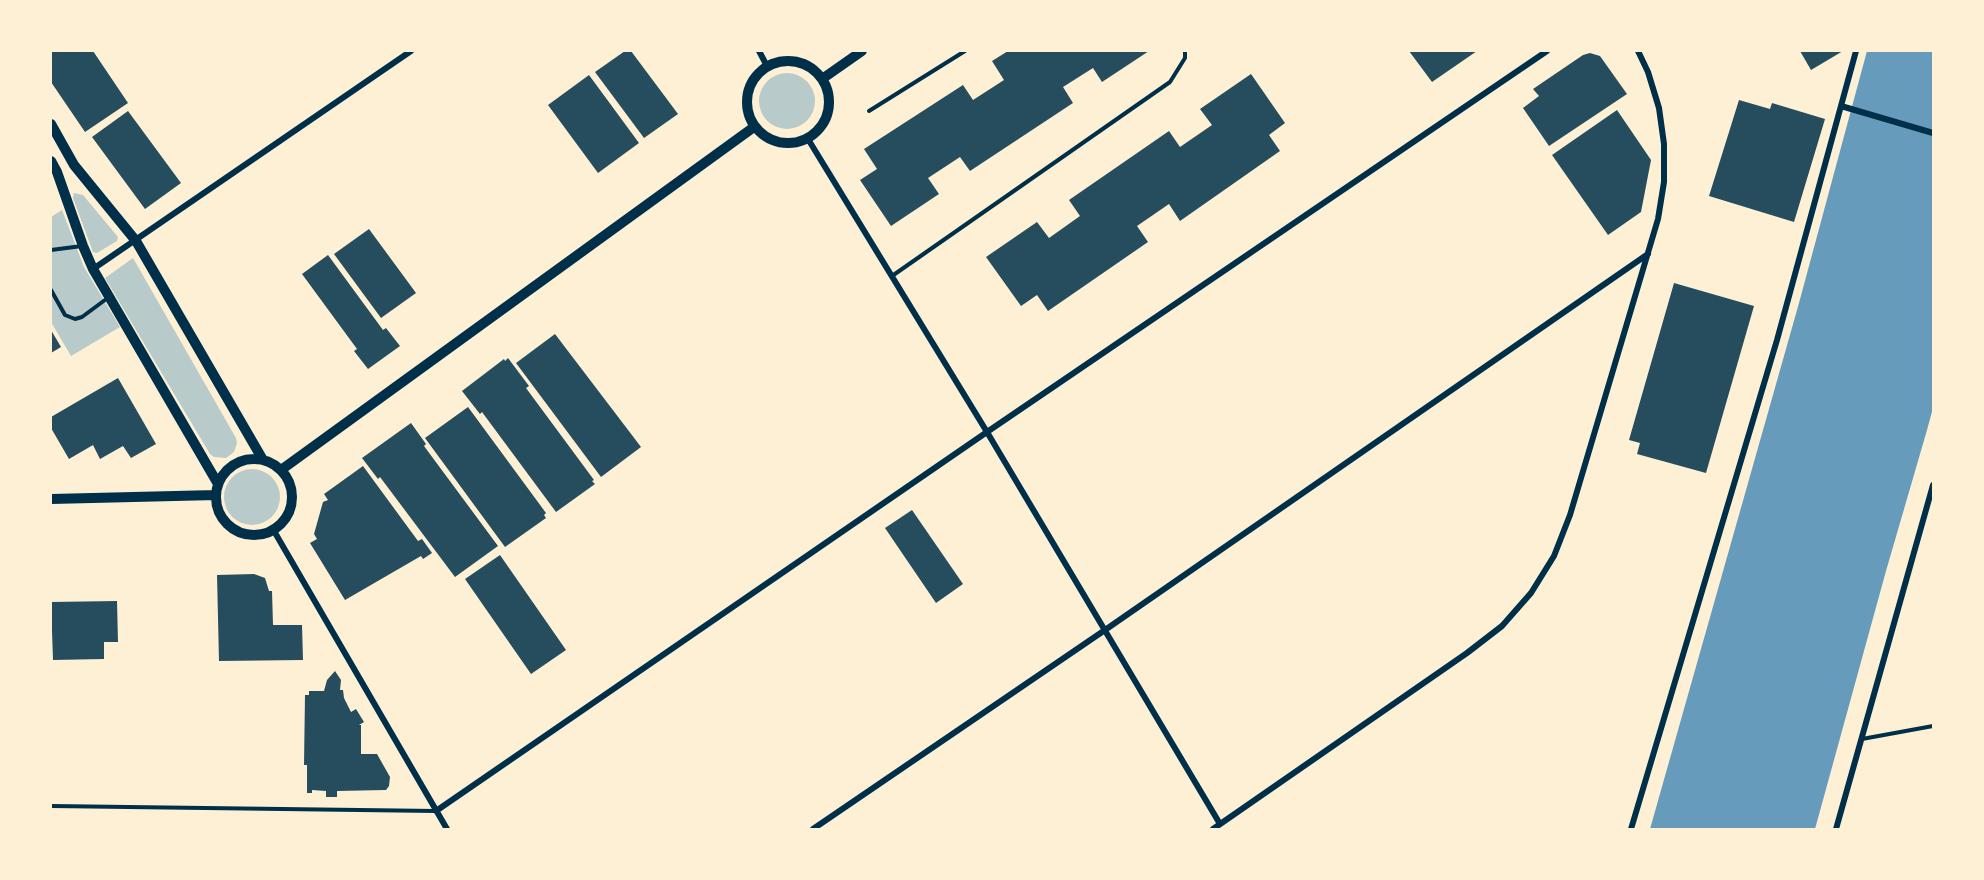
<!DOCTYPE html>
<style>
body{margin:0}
#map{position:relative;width:1984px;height:880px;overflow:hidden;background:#fdf0d5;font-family:"Golos Text",sans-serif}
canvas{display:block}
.frame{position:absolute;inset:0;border:52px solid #fdf0d5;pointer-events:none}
</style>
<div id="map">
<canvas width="1984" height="880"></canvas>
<div class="frame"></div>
</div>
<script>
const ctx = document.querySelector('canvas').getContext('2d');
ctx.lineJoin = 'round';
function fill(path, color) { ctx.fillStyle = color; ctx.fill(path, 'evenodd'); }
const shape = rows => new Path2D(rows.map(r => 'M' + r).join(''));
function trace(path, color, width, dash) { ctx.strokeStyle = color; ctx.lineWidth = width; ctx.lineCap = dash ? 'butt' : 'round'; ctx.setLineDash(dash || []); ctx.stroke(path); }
fill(shape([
 '759 101a28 28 0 1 1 56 0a28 28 0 1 1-56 0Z',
 [74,193,83,195,118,237,117,241,97,253,93,252,73,198],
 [62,210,84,267,120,327,71,356,51,322,51,217],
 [133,258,236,438,237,443,234,452,226,458,214,457,210,454,105,278],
 '224 497a28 28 0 1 1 56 0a28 28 0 1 1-56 0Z'
]), '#b9caca');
fill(shape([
 [1867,51,1933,51,1933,408,1927,430,1886,571,1815,829,1650,829,1799,303]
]), '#669bbc');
fill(shape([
 [51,51,93,51,128,103,85,132,51,82],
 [625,51,631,51,678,114,644,138,595,72],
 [1008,51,1149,51,1102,82,1093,68,1063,87,1073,103,970,171,960,157,928,178,939,194,891,226,860,180,877,169,864,149,963,85,973,100,1004,80,992,61],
 [1409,51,1477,51,1432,82],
 [1800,51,1843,51,1811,70],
 [1590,53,1600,56,1627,94,1549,146,1523,108,1539,96,1533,89,1583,55],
 [1251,74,1285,123,1269,135,1280,151,1180,221,1169,204,1137,226,1148,242,1048,311,1037,295,1021,306,986,257,1037,222,1049,238,1080,216,1069,200,1169,131,1180,147,1212,125,1200,109],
 [589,75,639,143,598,173,548,105],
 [1739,100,1770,109,1772,103,1825,119,1794,222,1709,196],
 [1617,110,1651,160,1641,212,1608,235,1552,155],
 [128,111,181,183,145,209,92,137],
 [369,229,416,293,381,318,334,254],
 [328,255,383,330,386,328,400,346,368,369,354,351,357,349,302,274],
 [1674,283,1754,306,1706,473,1637,454,1640,443,1629,440],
 [51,330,61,347,51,353],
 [555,334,641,447,601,477,516,363],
 [508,358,529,386,526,388,594,480,592,481,595,484,556,512,482,412,480,414,462,391,504,359,505,361],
 [118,378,156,444,131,458,123,446,100,459,93,445,69,459,51,428,51,417],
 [468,407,546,513,544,515,546,518,505,547,425,438],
 [411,423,426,444,424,446,498,546,455,577,380,477,378,479,362,458],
 [363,466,418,541,422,539,432,553,423,559,421,556,345,600,310,543,317,539,314,534,323,502,328,500,324,494],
 [912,510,963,584,936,603,885,528],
 [500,555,566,650,531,674,465,579],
 [254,574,265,578,269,591,272,591,273,625,302,625,303,660,219,661,217,575],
 [117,601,118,642,104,642,104,659,53,660,51,602],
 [335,671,341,680,340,690,343,690,344,698,351,712,356,709,364,722,359,725,361,725,361,754,377,754,390,777,389,786,386,790,337,791,337,797,326,797,326,791,312,790,312,793,307,793,307,765,304,765,305,695,309,695,309,691,324,691,327,680]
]), '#264d5e');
trace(shape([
 [869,111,965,51],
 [51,250,82,246],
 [892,276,1170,82,1185,58,1185,51],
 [51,290,65,315,75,319,82,317,109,297],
 [1862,739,1933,726],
 [51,806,436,811]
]), '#003049', 4);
trace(shape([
 [759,51,767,66],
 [1841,106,1933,133],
 [808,139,987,432,1220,824],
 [93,269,411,51],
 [274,531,447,829],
 [436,811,987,432,1547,51],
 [813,829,1105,630,1648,254],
 [1213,829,1467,653,1502,626,1531,593,1554,556,1570,515,1658,219,1664,182,1664,144,1659,108,1648,72,1638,51],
 [1631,829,1777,340,1856,51],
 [1836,829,1933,485]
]), '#003049', 6);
trace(shape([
 '747 102a41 41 0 1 1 82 0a41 41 0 1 1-82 0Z',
 [822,79,862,51],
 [51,124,74,165,136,241,263,460],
 [51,161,57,172,83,246,93,269,218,484],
 '216 497a38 38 0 1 1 76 0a38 38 0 1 1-76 0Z',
 [281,470,754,127],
 [51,499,216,495]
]), '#003049', 10);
</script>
